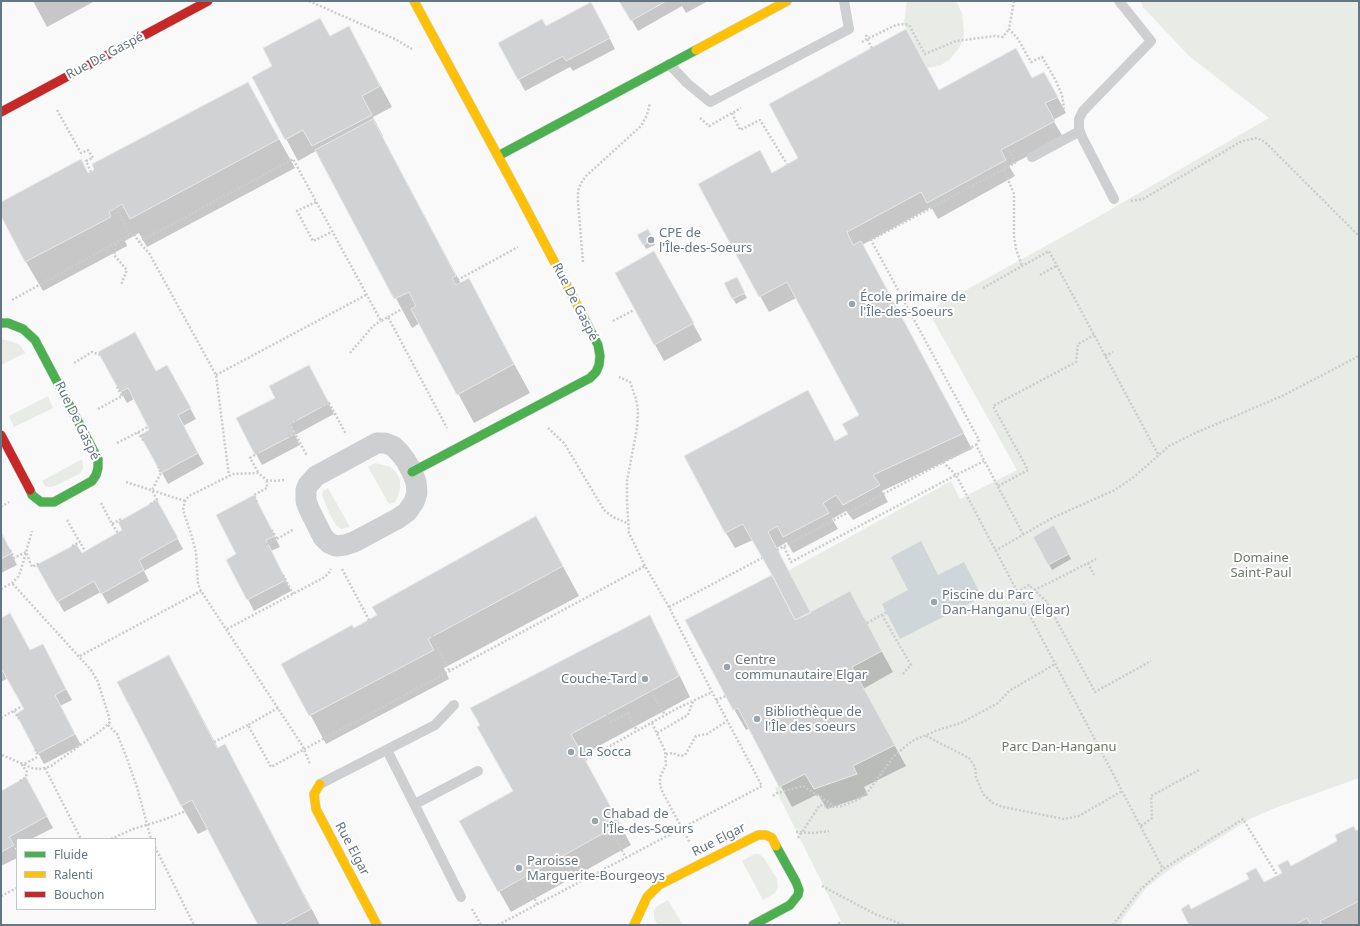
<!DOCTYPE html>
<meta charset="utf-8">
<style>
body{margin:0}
#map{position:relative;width:1360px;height:926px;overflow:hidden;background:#f9f9f9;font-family:"Noto Sans",sans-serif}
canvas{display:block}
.frame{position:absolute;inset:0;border:2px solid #657683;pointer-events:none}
.legend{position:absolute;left:16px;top:838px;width:140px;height:72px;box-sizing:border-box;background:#fff;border:1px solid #c1c8cd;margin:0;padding:5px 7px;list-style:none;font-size:12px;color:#657683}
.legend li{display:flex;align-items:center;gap:8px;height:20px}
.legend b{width:20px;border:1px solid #c1c8cd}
</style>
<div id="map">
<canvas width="1360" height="926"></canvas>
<div class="frame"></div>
<ul class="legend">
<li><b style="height:5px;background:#4caf50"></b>Fluide</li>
<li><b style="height:5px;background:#ffc107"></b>Ralenti</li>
<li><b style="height:5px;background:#c62828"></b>Bouchon</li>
</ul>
</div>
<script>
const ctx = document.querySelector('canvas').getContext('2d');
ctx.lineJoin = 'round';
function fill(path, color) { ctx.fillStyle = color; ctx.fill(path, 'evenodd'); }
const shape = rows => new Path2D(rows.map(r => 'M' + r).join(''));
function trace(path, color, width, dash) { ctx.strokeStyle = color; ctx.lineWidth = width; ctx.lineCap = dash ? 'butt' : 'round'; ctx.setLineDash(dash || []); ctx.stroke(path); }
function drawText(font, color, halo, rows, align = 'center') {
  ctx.font = font + ' "Noto Sans",sans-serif'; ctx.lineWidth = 4; ctx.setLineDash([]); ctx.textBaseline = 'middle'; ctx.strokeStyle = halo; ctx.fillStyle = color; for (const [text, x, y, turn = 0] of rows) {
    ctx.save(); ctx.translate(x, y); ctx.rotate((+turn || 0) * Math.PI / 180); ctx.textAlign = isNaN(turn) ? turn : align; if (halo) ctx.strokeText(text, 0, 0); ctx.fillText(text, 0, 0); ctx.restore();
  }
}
fill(shape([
 [907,1,955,1,957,3,962,13,964,32,963,40,959,48,950,59,941,65,927,68,904,24],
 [1140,1,1359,1,1359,778,1275,808,1250,819,1173,867,1147,887,1133,905,1122,920,1121,925,843,925,775,788,805,774,814,789,857,774,853,766,894,745,852,667,882,650,850,592,811,613,788,571,951,481,960,499,1017,470,928,311,1089,222,1269,118,1189,56,1143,7],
 [1,339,10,341,20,345,25,353,1,365],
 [48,396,53,408,14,427,9,416],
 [82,459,83,468,81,473,55,486,50,487,45,486,42,481],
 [375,463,390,467,396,472,400,480,400,489,398,496,395,502,389,504,368,467],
 [328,488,350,527,341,529,336,525,331,517,322,495,323,491],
 [754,854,759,854,764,858,777,879,778,887,775,893,763,900,742,861],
 [668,900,683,925,658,925,654,918,654,911,656,907]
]), '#e8ebe6');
fill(shape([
 [921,541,938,575,964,562,982,597,900,639,882,604,908,590,891,557]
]), '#ced6d9');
fill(shape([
 [33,1,95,1,47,27],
 [621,1,708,1,686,13,682,6,638,31],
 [597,14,615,49,573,71,570,67,525,91,499,43,545,27],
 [349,27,392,107,373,117,383,136,382,136,461,284,468,280,530,393,474,423,420,323,412,328,316,151,298,161,253,77],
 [1033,79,1053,89,1066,113,1053,120,1063,137,1009,166,1015,176,938,219,931,207,862,245,972,449,882,491,888,502,853,520,846,511,832,519,838,529,793,553,787,542,777,548,810,613,861,614,893,672,863,689,906,766,864,787,868,795,827,809,818,794,792,807,750,728,746,730,734,709,773,575,753,540,735,548,726,533,808,391,835,442,849,434,860,415,796,298,769,312,760,296,772,174,939,91],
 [248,83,295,168,147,247,139,233,125,241,127,246,43,291,26,262,1,213,1,203,88,174],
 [647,231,655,245,646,249,639,235],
 [663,269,702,340,664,361,616,274],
 [736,278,747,298,736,304,725,284],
 [100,353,173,377,196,419,183,426,204,464,168,484,142,435,151,431,134,399,127,403],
 [315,377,334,414,295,435,300,445,262,465,256,454],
 [260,507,280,547,271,551,291,591,254,611,228,560,238,555],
 [163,512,183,549,144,571,149,581,108,604,101,592,64,612,38,566,81,554,124,531],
 [1054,526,1071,559,1052,570,1034,537],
 [1,533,17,565,1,573],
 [552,546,579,596,444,668,449,679,326,744,283,664,354,629],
 [649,616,661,637,690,697,582,755,631,845,511,912,499,891,514,792],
 [1,619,30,652,48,656,72,700,60,706,81,745,44,764,17,714,25,710,8,678,1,682],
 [168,657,185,685,218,748,224,745,241,774,320,925,259,925,208,829,198,834,181,805],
 [32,789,53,828,31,839,17,839,17,847,15,848,17,852,17,858,1,866,1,792],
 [1359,830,1359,925,1190,925,1191,910,1264,883,1283,873,1291,867]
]), '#0003');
const building = shape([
 [619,1,666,1,631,21,619,1],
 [591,2,610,38,566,61,563,56,518,80,498,43,542,19,546,26,591,2],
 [320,18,330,36,349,26,380,86,362,96,372,115,312,146,303,130,285,140,252,77,272,66,263,48,320,18],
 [906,29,939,90,1016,48,1032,78,1044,72,1058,97,1045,103,1055,121,1001,150,1006,160,927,203,921,192,847,232,853,245,861,241,964,433,873,475,880,485,843,505,836,495,823,503,829,513,783,537,777,526,768,532,811,613,795,620,772,575,743,524,725,533,684,456,808,390,835,441,848,434,842,424,859,415,787,282,759,297,698,184,760,150,772,173,798,158,769,104,906,29],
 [248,82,279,139,130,219,122,204,109,212,111,217,25,262,1,216,1,202,81,159,88,173,91,172,94,170,92,164,248,82],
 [373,119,456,276,452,278,454,282,456,285,469,278,514,364,457,395,411,309,416,306,409,292,394,299,315,150,373,119],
 [648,229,653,239,643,245,637,235,648,229],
 [654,251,694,323,654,345,615,273,654,251],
 [737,277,745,293,732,299,724,283,737,277],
 [135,332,156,371,167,365,191,408,178,415,198,453,161,473,140,435,149,430,148,427,128,388,120,392,98,352,135,332],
 [309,365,329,403,290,424,295,434,255,455,236,418,275,398,269,386,309,365],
 [254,495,275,536,266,540,286,580,247,600,226,560,236,554,216,515,254,495],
 [157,500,178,538,139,560,144,570,101,594,94,581,57,602,36,565,76,544,82,553,122,530,118,522,157,500],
 [536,516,563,566,428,639,434,650,309,716,281,664,352,625,354,628,377,615,372,607,536,516],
 [1054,525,1069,554,1048,565,1033,537,1054,525],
 [1,532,12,553,1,559,1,532],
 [772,575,795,620,850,591,882,651,852,667,895,745,853,766,857,774,814,789,805,774,779,787,738,708,733,710,685,620,772,575],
 [10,613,30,650,43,644,66,689,55,695,75,734,37,754,16,714,24,709,1,668,1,618,10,613],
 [650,615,679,676,571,734,620,824,498,892,459,821,513,791,477,727,480,725,470,708,650,615],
 [169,655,217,748,225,744,311,909,281,925,258,925,192,800,181,806,117,682,169,655],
 [26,777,47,816,9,837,14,845,1,852,1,791,26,777],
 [1354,826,1356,831,1359,829,1359,901,1320,921,1322,925,1311,925,1307,918,1294,925,1189,925,1181,909,1189,904,1191,909,1249,879,1246,873,1256,868,1264,882,1282,873,1278,865,1288,860,1291,866,1337,841,1335,835,1354,826]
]);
fill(building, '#d0d2d3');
trace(building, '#e8e8e8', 1);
const fast = shape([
 [498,156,696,50],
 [1,323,8,323,23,329,35,340,98,459,98,468,96,475,92,481,54,502,41,502,32,495,30,490],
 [412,472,590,378,596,372,599,365,600,356,598,345,584,318],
 [753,925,790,905,798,895,799,890,796,882,776,846]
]);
const slow = shape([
 [414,1,519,195,584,318],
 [696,50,787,1],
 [320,784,314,794,316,809,377,925],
 [634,925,647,897,659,885,758,835,766,835,772,838,776,846]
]);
const jam = shape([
 [1,112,208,1],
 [1,435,30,490]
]);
trace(fast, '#d5d6d7', 10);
trace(slow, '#d5d6d7', 10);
trace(jam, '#d5d6d7', 10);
trace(shape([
 [309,1,395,39,412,49],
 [1014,1,1009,29,1018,39,1031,62,1042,57,1055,79,1062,95,1064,109],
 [862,42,867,39,866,33],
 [872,48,867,39,896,25,904,24,909,25,925,54,956,41,995,36,1003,37,1009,29],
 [57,110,81,153,88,150,93,158,86,161,91,172],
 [732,113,740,130,760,120,787,164],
 [700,118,709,126,741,108],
 [1004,170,1014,194,1014,236,1016,249,1022,266],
 [1131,201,1143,199,1242,141,1257,138,1265,142,1359,236],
 [316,202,297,211,313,241,332,232],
 [116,208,130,235],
 [139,242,293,159,381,321,388,317,447,428],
 [116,244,114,255,127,270,121,285],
 [583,262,578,202,578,191,581,183,586,176,641,126,647,115,650,103],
 [1040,275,1056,266],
 [454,282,518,247],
 [983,288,1049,251,1159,456],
 [12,300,133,233,139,242,149,253,216,375,229,476],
 [388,317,414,302],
 [613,321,634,310],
 [350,353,373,326,381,321],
 [1105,356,1113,352],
 [74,363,92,352,100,355],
 [216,375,366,295],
 [122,396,129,391],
 [322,407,329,403,346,434],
 [98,409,122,396,117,387],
 [296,420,290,424,307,456],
 [548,428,564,443,604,510,613,517,627,523],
 [138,432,144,442],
 [289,437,295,434],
 [117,443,148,427],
 [976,445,979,440,871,240,1015,163,1010,152,1015,150],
 [943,462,956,475,984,461],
 [258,472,250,458,259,452],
 [284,480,274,481,267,480,258,473,233,474,189,496,185,501,183,510,192,537,196,552,198,584,201,591,302,745,310,764],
 [126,482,185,501],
 [998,486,1028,470,993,406,1076,362,1078,344,1094,335],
 [257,502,254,495,267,488,267,480],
 [101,503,112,524,123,518],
 [150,504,157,500,152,490,161,473,158,467],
 [1,507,9,502],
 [67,520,85,551],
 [112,524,118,533],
 [277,539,294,529],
 [267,544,277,539,272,530],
 [72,546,80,542],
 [784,547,791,562,956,475,1163,869],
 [10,550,14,558,26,552,32,567,40,563],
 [777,550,976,445,1023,534],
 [995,551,1052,518,1115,490,1134,477,1169,446,1193,434,1282,396,1359,356],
 [1088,563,1094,575],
 [342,569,369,620],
 [283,575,293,594],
 [1,589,12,583,18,577,21,570,32,531],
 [1034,590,1049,583,1096,559],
 [1017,592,1029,585,1046,601,1095,692,1151,661],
 [669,607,762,558],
 [882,615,911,665,903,674],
 [867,623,887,612],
 [227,629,323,578,328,574,331,569],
 [432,636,449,670],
 [80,656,201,591],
 [1,675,5,675],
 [651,691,665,715],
 [716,700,726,696],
 [278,708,248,725,271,767,645,566],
 [14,711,19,719],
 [607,714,611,722,628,713,637,731],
 [1,718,22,706],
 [652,723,665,751,666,765,660,777,660,785,663,793,690,843],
 [108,725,117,734,126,756,137,787,151,839],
 [657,733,688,715,693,701],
 [926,736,969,758,975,767,976,777,983,794,993,803,1003,807,1064,819,1079,816,1122,791],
 [214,742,248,725],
 [579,750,585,760,676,709,712,692],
 [666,754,673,753,680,756,685,755,696,736,707,734,727,721],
 [2,755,32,768,39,769,45,768,51,766,103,729,110,722,109,717,98,682,91,670,12,583],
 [45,768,81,839],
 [20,781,26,777,27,772,22,765,36,758,37,754,35,750],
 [773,796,777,793,803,786,834,806],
 [1141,826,1152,818,1151,796,1199,770],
 [610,829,626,858],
 [796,832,815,833,829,831],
 [798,838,820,805,830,807,842,806,857,800,867,793,894,756,912,741,938,730,961,723,998,703,1009,691,1055,664],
 [111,839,133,829,163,820,196,807],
 [155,847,194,925],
 [525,877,537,904],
 [822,886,875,914,904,925],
 [1,896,17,888],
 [472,909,481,925],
 [839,922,840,925],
 [1297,923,1298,925],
 [498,925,762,786,712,692,669,607,645,566,629,533,627,501,627,481,637,428,638,411,636,399,630,382,619,377],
 [1113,925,1139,891,1163,869,1243,819,1277,875]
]), '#cbcccd', 2.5, [2, 2]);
trace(shape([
 [669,64,687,83,710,102,849,29,844,1],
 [1032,157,1080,131],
 [1114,199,1083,139,1079,129,1079,119,1083,111,1151,41,1119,1],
 [387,750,461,897],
 [320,784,435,725,454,705],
 [415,804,478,771]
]), '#cecfd0', 10);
trace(shape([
 [377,443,385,443,393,446,400,453,406,461,412,472,416,482,417,493,414,502,407,512,397,519,354,542,345,545,336,546,329,543,323,537,309,509,306,501,306,490,308,485,316,476,377,443]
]), '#cecfd0', 21);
trace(fast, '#4caf50', 9);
trace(slow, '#ffc107', 9);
trace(jam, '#c62828', 9);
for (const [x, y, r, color] of [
 [651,240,4,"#99a4ac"],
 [852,304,4,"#99a4ac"],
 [934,602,4,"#99a4ac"],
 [727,667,4,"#99a4ac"],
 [645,679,4,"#99a4ac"],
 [757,719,4,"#99a4ac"],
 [571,752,4,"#99a4ac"],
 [595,821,4,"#99a4ac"],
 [519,868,4,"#99a4ac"]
]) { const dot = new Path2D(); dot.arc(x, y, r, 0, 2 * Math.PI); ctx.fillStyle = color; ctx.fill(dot); trace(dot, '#fff', 1.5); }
drawText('13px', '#657683', '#fff', [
 ["Rue De Gaspé",105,56,-28],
 ["Rue De Gaspé",575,302,63],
 ["Rue De Gaspé",77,421,64],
 ["Rue Elgar",719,840,-27],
 ["Rue Elgar",352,849,62]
]);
drawText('13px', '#657683', '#fff', [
 ["CPE de",659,233],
 ["l'Île-des-Soeurs",659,248],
 ["École primaire de",860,297],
 ["l'Île-des-Soeurs",860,312],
 ["Piscine du Parc",942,595],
 ["Dan-Hanganu (Elgar)",942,610],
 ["Centre",735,660],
 ["communautaire Elgar",735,675],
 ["Couche-Tard",637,679,"right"],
 ["Bibliothèque de",765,712],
 ["l'Île des soeurs",765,727],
 ["La Socca",579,752],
 ["Chabad de",603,814],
 ["l'Île-des-Sœurs",603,829],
 ["Paroisse",527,861],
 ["Marguerite-Bourgeoys",527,876]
], 'left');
drawText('13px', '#687a64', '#fff', [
 ["Domaine",1261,558],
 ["Saint-Paul",1261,573],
 ["Parc Dan-Hanganu",1059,747]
]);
</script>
